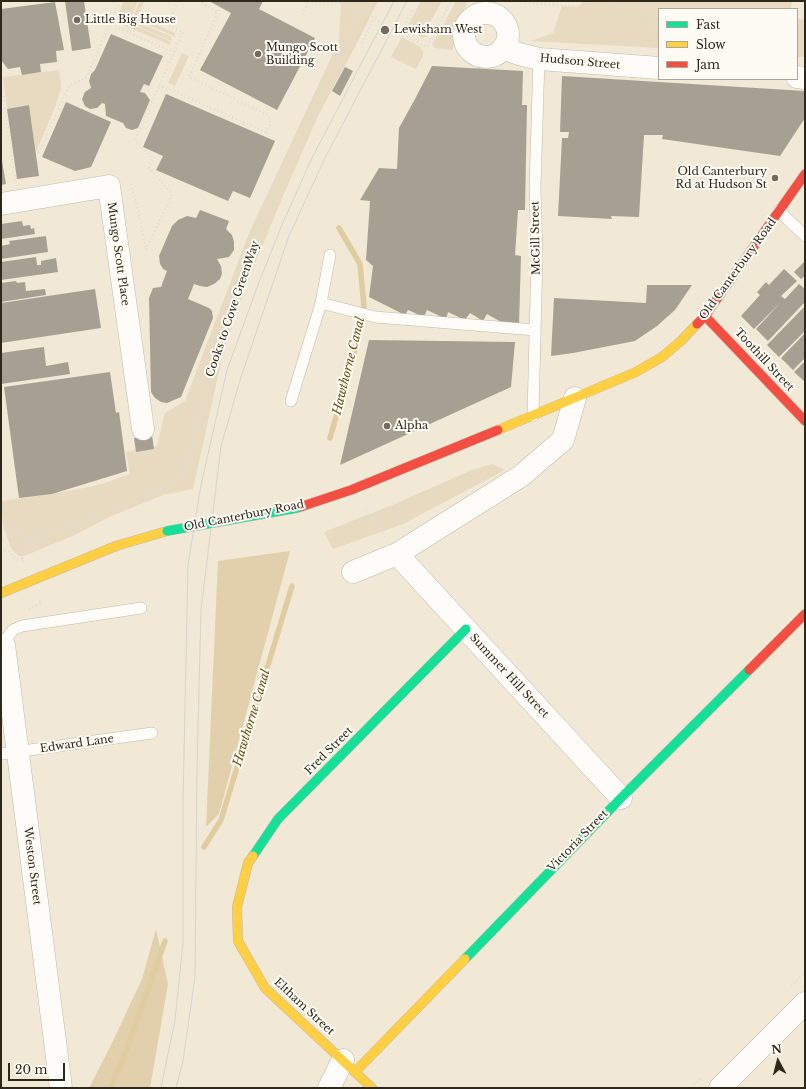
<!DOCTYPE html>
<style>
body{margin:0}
#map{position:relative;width:806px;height:1089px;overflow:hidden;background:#f1e8d5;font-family:"Libre Baskerville",serif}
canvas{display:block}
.frame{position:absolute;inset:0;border:2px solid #2e281b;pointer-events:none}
.legend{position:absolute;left:658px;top:8px;width:140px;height:72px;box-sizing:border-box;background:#fefbf4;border:1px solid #aba79d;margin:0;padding:5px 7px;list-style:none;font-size:12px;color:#2e281b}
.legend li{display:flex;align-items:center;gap:8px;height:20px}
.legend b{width:20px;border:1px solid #aba79d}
.north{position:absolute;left:758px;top:1041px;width:40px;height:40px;-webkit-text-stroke:3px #fefbf4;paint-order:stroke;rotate:353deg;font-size:11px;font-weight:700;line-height:16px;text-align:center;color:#2e281b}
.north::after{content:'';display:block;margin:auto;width:14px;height:18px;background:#2e281b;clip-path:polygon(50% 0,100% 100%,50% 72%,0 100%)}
.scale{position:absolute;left:8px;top:1063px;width:57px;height:18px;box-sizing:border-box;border:2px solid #2e281b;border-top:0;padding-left:5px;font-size:12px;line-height:14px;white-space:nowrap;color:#2e281b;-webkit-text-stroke:3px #fefbf4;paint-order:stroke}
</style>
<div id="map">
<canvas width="806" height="1089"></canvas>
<div class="frame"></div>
<ul class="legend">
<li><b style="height:5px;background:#16e098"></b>Fast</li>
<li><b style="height:5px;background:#ffcf43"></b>Slow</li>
<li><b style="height:5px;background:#f24e42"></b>Jam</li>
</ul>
<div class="north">N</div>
<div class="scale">20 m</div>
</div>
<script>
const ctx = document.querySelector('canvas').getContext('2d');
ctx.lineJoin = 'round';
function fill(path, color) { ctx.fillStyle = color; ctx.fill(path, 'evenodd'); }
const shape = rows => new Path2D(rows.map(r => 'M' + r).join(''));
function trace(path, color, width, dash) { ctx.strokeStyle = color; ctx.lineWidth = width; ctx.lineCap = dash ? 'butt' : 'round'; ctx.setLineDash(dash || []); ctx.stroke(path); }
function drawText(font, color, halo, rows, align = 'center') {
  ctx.font = font + ' "Libre Baskerville",serif'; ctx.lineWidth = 4; ctx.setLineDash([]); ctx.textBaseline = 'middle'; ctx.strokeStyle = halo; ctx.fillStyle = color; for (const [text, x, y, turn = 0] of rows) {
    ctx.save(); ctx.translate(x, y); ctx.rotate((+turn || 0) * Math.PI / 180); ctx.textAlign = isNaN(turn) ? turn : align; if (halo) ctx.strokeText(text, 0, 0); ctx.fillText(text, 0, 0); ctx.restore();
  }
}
fill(shape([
 [124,1,138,1,130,19,172,37,171,41,117,17],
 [140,1,144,1,138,16,175,33,174,36,132,18],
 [341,1,378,1,358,41,318,116,283,196,246,285,223,353,193,489,163,495,107,518,75,535,24,556,19,556,12,550,3,526,1,501,52,494,99,485,130,474,126,452,157,446,165,413,185,401,250,231,339,41],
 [421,1,442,1,429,24,432,25,427,36,423,38,406,29],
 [456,1,468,1,457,22,453,50,435,48,432,45],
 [583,1,792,1,791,9,659,9,659,48,531,41,553,33,562,6,579,7],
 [118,18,171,42,170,45,116,22],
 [797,19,805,20,805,57,797,57],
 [402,37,420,47,423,51,423,56,416,69,391,57],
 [182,53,189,56,175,86,168,83],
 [59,70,61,88,55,107,36,152,29,105,7,109,3,77],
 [492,464,505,470,403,524,333,549,324,532,390,506,472,470]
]), '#e7dac0');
fill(shape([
 [290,551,219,814,206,827,218,561],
 [156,929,168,984,150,1088,89,1088,113,1041,142,979]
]), '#e1d0ab');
trace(shape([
 [330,438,355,350,364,306,360,264,339,228],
 [204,847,221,820,292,586],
 [110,1088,123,1060,165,941]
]), '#e0cca1', 5.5);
fill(shape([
 [65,1,84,1,91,48,72,51],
 [209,1,263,1,259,9,315,38,277,110,200,70,231,13],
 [55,2,64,50,56,51,57,62,40,64,41,72,22,75,20,67,8,69,1,60,1,9],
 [111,34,163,56,149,86,144,84,140,92,145,93,150,100,138,128,132,130,126,128,123,123,106,116,105,104,102,103,97,108,90,109,85,106,82,99,85,92,91,88,89,81,91,74,95,70],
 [432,66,523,71,522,105,527,105,525,210,518,210,515,255,521,256,519,324,503,323,487,314,483,321,470,313,465,320,448,312,446,319,427,310,424,317,408,310,405,315,369,297,373,266,366,260,370,201,360,200,379,168,397,169,399,128,415,99],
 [345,67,353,71,340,96,332,91],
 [562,76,805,91,805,118,780,156,662,139,663,135,644,135,639,217,611,216,612,219,558,216,562,138,568,138,569,132,560,132],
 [166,94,275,141,250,198,233,191,228,201,156,170,163,156,143,147],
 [66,102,111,122,91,167,75,171,42,157],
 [29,105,39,176,17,179,7,109],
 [1,155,6,184,1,185],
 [200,210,229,221,226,229,232,235,234,242,234,250,229,257,217,259,221,266,222,274,220,279,214,284,207,287,200,286,194,284,188,299,209,308,212,311,213,318,181,397,167,403,161,402,155,398,151,392,149,298,153,288,161,287,167,271,163,269,160,264,159,256,172,226,178,220,187,216,196,218],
 [22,221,23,226,30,225,31,229,34,228,35,234,1,239,1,224],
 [46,236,48,252,1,259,1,246,10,244,9,241],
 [36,257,37,265,41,265,41,261,56,258,58,272,1,280,1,262],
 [805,261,805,276,801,279,794,272],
 [784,269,797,281,781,296,785,299,799,284,805,289,805,302,768,341,756,329,781,302,754,329,741,316,760,295,757,292,766,282,769,285],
 [16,281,17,283,25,282,26,291,45,289,46,295,1,302,1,283],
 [647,285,692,285,675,310,657,326,635,341,573,353,551,356,554,298,646,303],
 [95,289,101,328,1,343,1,303],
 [805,306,805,331,779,357,767,345],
 [805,333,805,358,793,370,781,358],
 [369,340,515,342,511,387,340,465],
 [44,347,46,366,68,362,70,374,1,384,1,353],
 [805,361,805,382,794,372],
 [110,372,116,413,119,412,127,471,52,494,19,498,4,387],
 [152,435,154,449,136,452,134,438]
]), '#a7a092');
const lane = shape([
 [779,211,805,236],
 [321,303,375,317,535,330],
 [291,401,321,303,330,255],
 [533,416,537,255,535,188,539,59],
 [4,645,9,635,13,630,22,626,141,608],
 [1,754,152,733]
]);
const street = shape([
 '464 35a22 22 0 1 1 44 0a22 22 0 1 1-44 0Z',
 [503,48,519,54,539,59,659,68],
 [797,77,805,78],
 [1,204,109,186,143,429],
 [397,554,621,798],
 [353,572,397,554,521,476,563,440,575,398],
 [4,645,61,1088],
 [329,1088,343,1060],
 [720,1088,805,1003]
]);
const fast = shape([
 [253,856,278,819,466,629],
 [465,959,621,798,749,670]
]);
const slow = shape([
 [498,430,636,372,662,357,681,341,697,324],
 [1,593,116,546,167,531],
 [253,856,248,863,237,907,238,941,265,988,372,1088],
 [355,1072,465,959]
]);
const jam = shape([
 [705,316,805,421],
 [697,324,705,316,805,174],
 [297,508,351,490,498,430],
 [749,670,805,614]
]);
trace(lane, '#c1baab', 12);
trace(street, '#c1baab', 23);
trace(fast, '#c1baab', 10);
trace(slow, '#c1baab', 10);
trace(jam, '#c1baab', 10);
trace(shape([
 [120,1,109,24,174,52],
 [304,1,308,3,347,3,354,6,383,24,427,47,451,1],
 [509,1,580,7,654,1],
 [643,1,659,37],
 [707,1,749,9],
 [302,14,308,3],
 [797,19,805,20],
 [797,24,805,31],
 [400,33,413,9],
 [362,43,374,19],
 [1,80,15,181],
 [159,85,266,132,270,125,270,119,268,115,189,77,218,12,198,1],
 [39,153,69,86,87,77,109,24],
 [131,184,137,205,146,250,172,194,149,168,152,158,135,140,183,32,167,25,178,1],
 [366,510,385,537],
 [1,526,26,537,34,538],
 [1,549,10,552,15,559,22,559],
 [23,562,22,559,24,549,28,542,84,521,153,493,177,479,188,464,207,385,261,227,316,109,363,1],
 [29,609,41,603,39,598],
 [791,986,805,972],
 [691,1088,702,1077]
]), '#e0ddd7', 2.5, [1, 3]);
trace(lane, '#fdfcf9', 11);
trace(street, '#fdfcf9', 22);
trace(fast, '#16e098', 9);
trace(slow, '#ffcf43', 9);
trace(jam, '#f24e42', 9);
trace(shape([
 [161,1088,175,1020,183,943,183,803,188,565,201,485,227,370,259,282,282,225,312,158,394,1],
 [176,1088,183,1061,195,977,197,766,201,610,221,446,241,377,289,236,325,158,407,1]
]), '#d6d4ce', 1);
const fastBridge = shape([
 [167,531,297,508]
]);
trace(fastBridge, '#c1baab', 10, []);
trace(fastBridge, '#16e098', 9);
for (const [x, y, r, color] of [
 [77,20,4,"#726b5c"],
 [385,30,5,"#726b5c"],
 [258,54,4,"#726b5c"],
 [775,178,4,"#726b5c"],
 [387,426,4,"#726b5c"]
]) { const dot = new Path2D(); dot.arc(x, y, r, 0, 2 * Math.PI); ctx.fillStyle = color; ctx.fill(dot); trace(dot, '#fefbf4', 1.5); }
drawText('11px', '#2e281b', '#fefbf4', [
 ["Little Big House",85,20],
 ["Lewisham West",394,30],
 ["Mungo Scott",266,48],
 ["Building",266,61],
 ["Old Canterbury",767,172,"right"],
 ["Rd at Hudson St",767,185,"right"],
 ["Alpha",395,426]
], 'left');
drawText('11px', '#2e281b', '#fefbf4', [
 ["Hudson Street",580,62,5],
 ["McGill Street",536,238,-91],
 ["Mungo Scott Place",118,254,82],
 ["Old Canterbury Road",738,269,-54],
 ["Cooks to Cove GreenWay",233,309,-71],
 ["Toothill Street",764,360,47],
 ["Old Canterbury Road",244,516,-11],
 ["Summer Hill Street",509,676,47],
 ["Edward Lane",77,744,-8],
 ["Fred Street",329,751,-45],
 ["Victoria Street",578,841,-46],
 ["Weston Street",32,866,83],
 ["Eltham Street",304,1007,43]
]);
drawText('italic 12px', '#695112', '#fefbf4', [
 ["Hawthorne Canal",349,366,-76],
 ["Hawthorne Canal",252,718,-73]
]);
</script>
